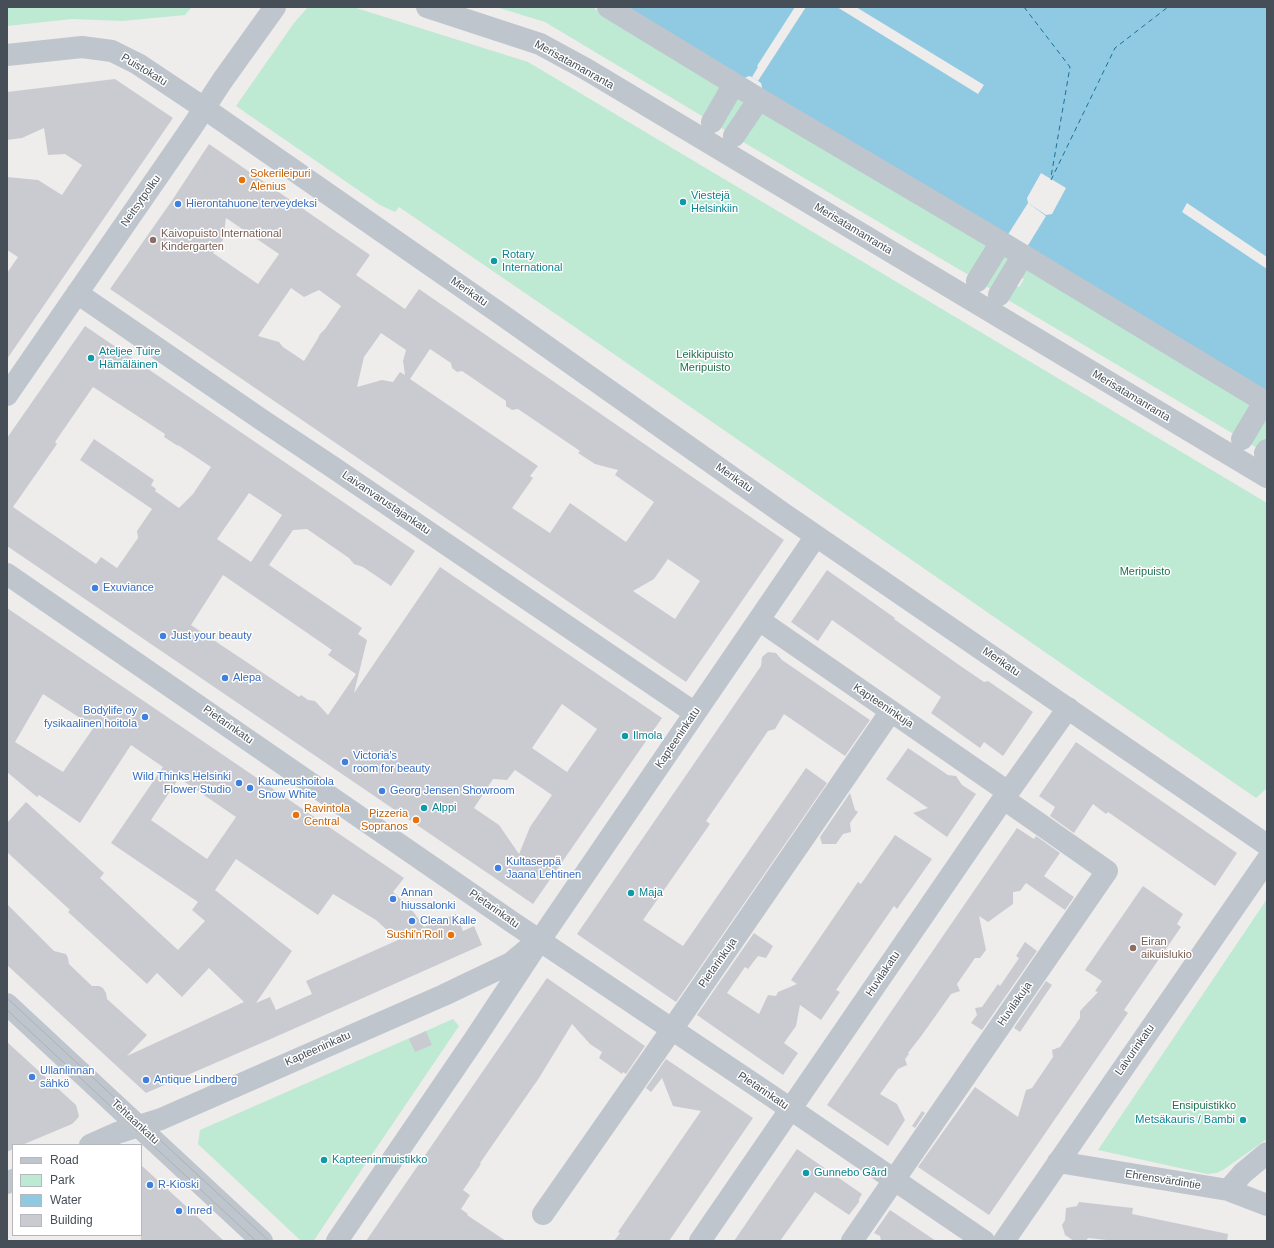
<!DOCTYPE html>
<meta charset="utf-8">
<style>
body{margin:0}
#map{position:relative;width:1274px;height:1248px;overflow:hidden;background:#efecec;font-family:Helvetica,sans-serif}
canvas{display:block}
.frame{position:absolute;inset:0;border:8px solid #464e57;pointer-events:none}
.legend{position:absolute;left:12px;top:1144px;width:130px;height:92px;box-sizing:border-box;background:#fff;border:1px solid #b5b8bc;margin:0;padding:5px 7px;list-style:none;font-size:12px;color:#464e57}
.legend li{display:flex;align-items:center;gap:8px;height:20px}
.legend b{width:20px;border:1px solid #b5b8bc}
</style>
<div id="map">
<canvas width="1274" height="1248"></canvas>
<div class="frame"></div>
<ul class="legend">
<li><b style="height:5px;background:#bec5cd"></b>Road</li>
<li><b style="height:11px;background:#bee9d3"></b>Park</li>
<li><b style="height:11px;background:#8fc9e2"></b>Water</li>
<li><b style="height:11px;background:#cacbd1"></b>Building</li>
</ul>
</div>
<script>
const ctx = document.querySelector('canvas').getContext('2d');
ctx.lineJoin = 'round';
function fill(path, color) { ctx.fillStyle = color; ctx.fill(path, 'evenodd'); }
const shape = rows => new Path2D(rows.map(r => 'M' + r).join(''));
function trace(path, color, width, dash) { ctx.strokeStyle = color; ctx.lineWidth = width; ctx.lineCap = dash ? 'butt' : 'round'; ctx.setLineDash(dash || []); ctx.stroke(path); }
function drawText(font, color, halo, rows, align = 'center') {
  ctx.font = font + ' Helvetica,sans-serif'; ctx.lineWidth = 3; ctx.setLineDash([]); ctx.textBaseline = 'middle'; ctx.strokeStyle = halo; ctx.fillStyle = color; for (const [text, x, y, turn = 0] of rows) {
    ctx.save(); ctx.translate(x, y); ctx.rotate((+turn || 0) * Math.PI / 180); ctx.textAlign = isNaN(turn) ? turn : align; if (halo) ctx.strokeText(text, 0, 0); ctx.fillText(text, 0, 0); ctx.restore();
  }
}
fill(shape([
 [7,7,192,7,185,15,122,21,72,19,7,26],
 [308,7,353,7,528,62,1267,503,1267,788,1256,798,569,323,421,222,399,207,395,212,380,205,236,106,294,23],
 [496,7,592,7,723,85,707,119,545,22],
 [733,95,746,100,730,134,716,124],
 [757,110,987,245,972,277,738,139],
 [998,254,1011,259,995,292,981,283],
 [1024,267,1252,402,1237,436,1003,297,1012,284,1019,287,1024,279,1017,275],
 [1267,412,1267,439,1260,450,1246,441],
 [1267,899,1267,1139,1223,1170,1217,1173,1207,1174,1098,1150],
 [453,1019,459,1026,314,1240,300,1240,198,1144,200,1130]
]), '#bee9d3');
fill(shape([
 [623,7,1267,7,1267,392,1027,247,1046,216,1028,203,1007,236,763,91,761,83,752,77,749,76,742,79]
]), '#8fc9e2');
fill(shape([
 [795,7,806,7,758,81,752,77,758,67,757,66],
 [837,7,856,7,984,85,978,94],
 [1041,173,1066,188,1052,214,1046,215,1028,203,1027,198],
 [1187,203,1267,257,1267,269,1182,212]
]), '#efecec');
trace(shape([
 [1024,7,1070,67,1051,177],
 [1051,180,1115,48,1168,7]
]), '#1a7197', 1, [5, 4]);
fill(shape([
 [115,79,173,118,7,359,7,273,18,257,7,250,7,177,38,180,62,195,82,165,65,154,48,155,44,128,22,138,7,140,7,92],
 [209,144,370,255,356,275,405,309,419,289,784,540,686,682,110,289,173,199],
 [226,218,279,254,258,284,213,253,223,240],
 [291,288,304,297,319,290,341,306,325,329,320,334,317,340,304,361,283,347,279,342,258,336],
 [381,333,406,350,403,361,405,375,400,372,393,382,382,380,357,387,364,357],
 [430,349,451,363,452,368,457,372,462,371,506,401,506,406,512,410,518,409,580,451,578,453,595,464,618,470,615,475,654,502,626,542,570,503,550,533,512,508,533,478,530,476,538,466,410,379],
 [668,559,700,581,675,619,633,591,654,579],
 [85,326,415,551,391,586,363,567,354,564,349,558,307,529,293,530,269,565,362,628,358,634,367,640,354,693,440,567,662,718,533,904,7,546,7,438],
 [93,387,165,434,164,437,178,446,178,445,211,467,193,494,179,508,155,491,156,489,151,485,154,480,94,439,80,460,152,509,137,531,138,538,117,568,101,557,96,564,13,507,57,444,55,442],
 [249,493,282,515,251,562,217,539],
 [223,575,332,650,328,655,356,674,328,715,315,701,308,700,301,695,299,697,191,625],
 [562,704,597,729,567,772,532,748],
 [515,770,552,795,530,827,519,854,499,825,474,808,493,779,507,780],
 [827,570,895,618,894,619,962,667,984,682,988,681,1033,712,1003,756,984,742,980,748,931,713,941,697,832,620,818,641,791,622],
 [7,608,404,878,393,892,412,910,424,927,456,914,463,931,474,926,482,945,273,1038,146,1093,7,965,7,904,54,951,66,954,68,958,69,964,92,986,99,986,103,988,106,993,107,999,147,1035,127,1056,244,1002,209,968,182,997,157,973,147,984,68,912,70,910,7,852,7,823,26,802,104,873,100,878,178,950,205,921,192,910,198,902,111,843,163,767,131,745,80,823,39,795,37,797,7,772],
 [43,694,94,727,63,772,15,742],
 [179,778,236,817,207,859,151,820],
 [236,859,318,915,333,894,376,920,398,940,306,981,312,994,276,1010,270,997,256,1003,292,951,215,890],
 [768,652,776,653,782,660,870,720,845,756,784,714,775,729,768,731,706,821,710,824,643,920,683,946,806,768,827,783,676,1002,577,934,761,666,762,657],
 [1076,742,1237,853,1215,886,1108,812,1106,814,1093,804,1074,833,1050,816,1055,807,1039,796],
 [908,748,948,775,956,776,962,785,976,794,947,837,913,813,928,808,886,779],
 [850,793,855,810,858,812,850,823,851,832,843,834,836,844,822,844,820,837],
 [1017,828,1034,839,1036,836,1060,853,1044,876,1074,897,1065,910,1026,883,1020,891,1013,892,1013,904,988,922,979,916,986,950,980,958,975,958,957,984,960,991,951,994,922,1035,908,1053,909,1054,905,1059,907,1065,898,1069,880,1094,897,1104,905,1120,888,1146,827,1105],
 [895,835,932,859,897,909,894,906,836,990,840,992,821,1020,800,1005,796,1026,784,1043,798,1053,783,1075,697,1015,754,933,773,946,766,958,758,956,748,969,745,967,727,993,759,1014,768,995,776,996,778,992,797,984,791,980,858,882,861,884],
 [1143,886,1183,914,1177,924,1181,927,1124,1010,1128,1013,989,1215,918,1167,975,1087,1018,1117,1026,1090,1032,1088,1053,1057,1052,1050,1060,1047,1080,1018,1080,1011,1098,992,1095,991,1102,981,1085,970],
 [1025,942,1037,951,982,1030,971,1023,977,1015,975,1008,982,1007,998,984,1000,986,1019,958,1016,956],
 [547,978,645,1046,626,1074,623,1072,622,1074,599,1058,602,1052,590,1044,572,1024,539,1078,480,1163,481,1164,463,1190,470,1195,461,1209,468,1214,467,1215,506,1241,366,1241],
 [1046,981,1052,985,1020,1032,1014,1028],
 [426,1031,432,1045,415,1052,409,1039],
 [7,1042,76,1105,79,1116,77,1119,72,1124,22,1145,13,1145,13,1149,7,1152],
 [666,1059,753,1118,669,1241,614,1241,620,1233,618,1232,701,1111,673,1106,662,1078,651,1092,646,1088],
 [922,1111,925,1113,915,1128,912,1126],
 [797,1149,862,1194,859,1199,859,1202,849,1215,815,1192,780,1241,734,1241],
 [141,1165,200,1219,224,1241,141,1241],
 [1079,1202,1133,1208,1132,1214,1228,1234,1227,1241,1116,1241,1088,1238,1086,1241,1074,1241,1065,1235,1062,1225,1065,1220,1066,1208,1077,1206],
 [890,1210,936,1241,881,1241,880,1236,874,1233]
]), '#cacbd1');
trace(shape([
 [427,7,540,44,586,69,1267,477],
 [608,7,759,99,1001,242,1267,403],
 [7,55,82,47,112,51,138,64,204,108,505,317,784,514,1267,845],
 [712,122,734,84],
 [734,136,759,99],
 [977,281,1001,242],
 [77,293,265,422,331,466,695,713],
 [999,295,1023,255],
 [7,395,192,127,222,81,275,7],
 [1242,439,1264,402],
 [1265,453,1267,450],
 [7,574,512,922,773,1097,984,1241],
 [759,620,1008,792],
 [7,1004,262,1241],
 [90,1145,117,1133,161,1119,444,995,511,963,529,948],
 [1058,1162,1228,1190,1267,1205],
 [7,1183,13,1180],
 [1228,1190,1243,1173,1267,1153],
 [543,1214,684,1012,891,711],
 [337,1241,476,1037,540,940,816,536],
 [700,1241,997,808,1068,708],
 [852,1241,1107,871,1004,799],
 [1004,1241,1267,860]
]), '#bec5cd', 22);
trace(shape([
 [7,998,269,1241],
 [7,1010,256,1241]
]), '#afb1b6', 1);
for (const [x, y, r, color] of [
 [242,180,4,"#e8710a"],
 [683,202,4,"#0f9aa8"],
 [178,204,4,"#3f7fe0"],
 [153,240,4,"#8d6e63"],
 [494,261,4,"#0f9aa8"],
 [91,358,4,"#0f9aa8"],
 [95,588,4,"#3f7fe0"],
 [163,636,4,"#3f7fe0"],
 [225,678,4,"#3f7fe0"],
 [145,717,4,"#3f7fe0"],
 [625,736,4,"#0f9aa8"],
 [345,762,4,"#3f7fe0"],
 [239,783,4,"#3f7fe0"],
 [250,788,4,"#3f7fe0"],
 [382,791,4,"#3f7fe0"],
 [424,808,4,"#0f9aa8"],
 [296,815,4,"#e8710a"],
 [416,820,4,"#e8710a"],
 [498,868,4,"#3f7fe0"],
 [631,893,4,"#0f9aa8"],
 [393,899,4,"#3f7fe0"],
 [412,921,4,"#3f7fe0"],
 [451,935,4,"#e8710a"],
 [1133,948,4,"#8d6e63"],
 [32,1077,4,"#3f7fe0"],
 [146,1080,4,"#3f7fe0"],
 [1243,1120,4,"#0f9aa8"],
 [324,1160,4,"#0f9aa8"],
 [806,1173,4,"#0f9aa8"],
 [150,1185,4,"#3f7fe0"],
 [179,1211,4,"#3f7fe0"]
]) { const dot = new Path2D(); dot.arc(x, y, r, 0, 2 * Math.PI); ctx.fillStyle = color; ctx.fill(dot); trace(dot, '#fff', 1.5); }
drawText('11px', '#464e57', '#fff', [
 ["Merisatamanranta",574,65,29],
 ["Puistokatu",144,70,31],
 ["Neitsytpolku",141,201,-55],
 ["Merisatamanranta",853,229,31],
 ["Merikatu",469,292,35],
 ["Merisatamanranta",1131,396,31],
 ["Merikatu",734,478,35],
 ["Laivanvarustajankatu",386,503,34],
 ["Merikatu",1001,662,34],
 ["Kapteeninkuja",883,706,34],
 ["Pietarinkatu",228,725,35],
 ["Kapteeninkatu",678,738,-56],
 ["Pietarinkatu",494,909,35],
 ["Pietarinkuja",718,963,-55],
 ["Huvilakatu",883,974,-56],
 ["Huvilakuja",1015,1004,-55],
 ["Kapteeninkatu",318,1049,-24],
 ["Laivurinkatu",1135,1050,-55],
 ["Pietarinkatu",763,1091,34],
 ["Tehtaankatu",135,1122,43],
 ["Ehrensvärdintie",1163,1180,9]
]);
drawText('11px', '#c56008', '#fff', [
 ["Sokerileipuri",250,174],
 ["Alenius",250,187],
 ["Ravintola",304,809],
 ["Central",304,822],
 ["Pizzeria",408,814,"right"],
 ["Sopranos",408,827,"right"],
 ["Sushi'n'Roll",443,935,"right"]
], 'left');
drawText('11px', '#0d838f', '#fff', [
 ["Viestejä",691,196],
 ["Helsinkiin",691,209],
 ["Rotary",502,255],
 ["International",502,268],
 ["Ateljee Tuire",99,352],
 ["Hämäläinen",99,365],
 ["Ilmola",633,736],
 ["Alppi",432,808],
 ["Maja",639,893],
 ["Metsäkauris / Bambi",1235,1120,"right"],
 ["Kapteeninmuistikko",332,1160],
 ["Gunnebo Gård",814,1173]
], 'left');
drawText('11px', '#366cbe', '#fff', [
 ["Hierontahuone terveydeksi",186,204],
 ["Exuviance",103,588],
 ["Just your beauty",171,636],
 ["Alepa",233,678],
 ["Bodylife oy",137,711,"right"],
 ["fysikaalinen hoitola",137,724,"right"],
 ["Victoria's",353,756],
 ["room for beauty",353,769],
 ["Wild Thinks Helsinki",231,777,"right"],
 ["Flower Studio",231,790,"right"],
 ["Kauneushoitola",258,782],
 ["Snow White",258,795],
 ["Georg Jensen Showroom",390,791],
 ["Kultaseppä",506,862],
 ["Jaana Lehtinen",506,875],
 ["Annan",401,893],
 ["hiussalonki",401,906],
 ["Clean Kalle",420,921],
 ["Ullanlinnan",40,1071],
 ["sähkö",40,1084],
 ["Antique Lindberg",154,1080],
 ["R-Kioski",158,1185],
 ["Inred",187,1211]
], 'left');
drawText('11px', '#785e54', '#fff', [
 ["Kaivopuisto International",161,234],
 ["Kindergarten",161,247],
 ["Eiran",1141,942],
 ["aikuislukio",1141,955]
], 'left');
drawText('11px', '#1f7150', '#fff', [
 ["Leikkipuisto",705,355],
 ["Meripuisto",705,368],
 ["Meripuisto",1145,572],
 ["Ensipuistikko",1204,1106]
]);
</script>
